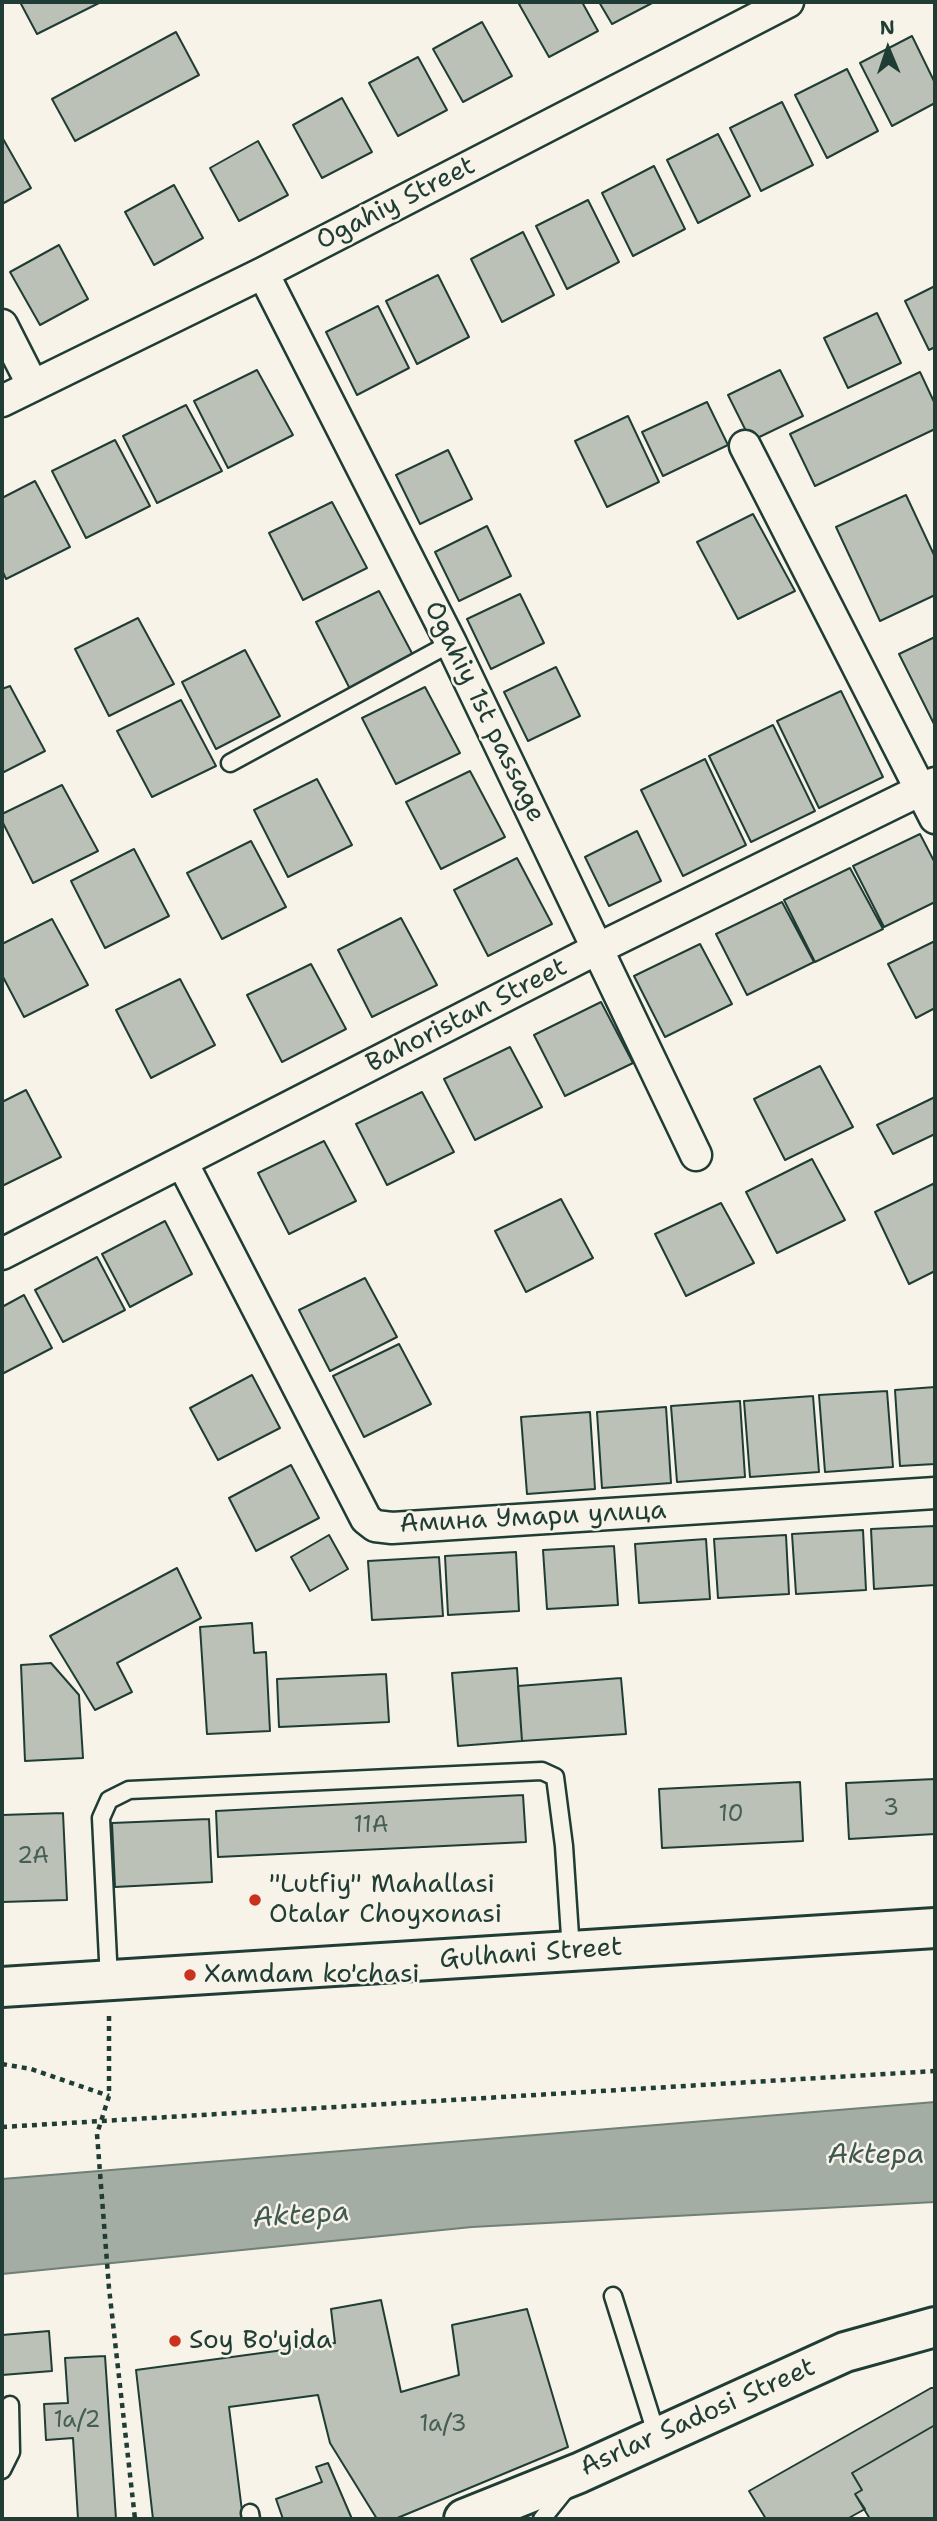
<!DOCTYPE html>
<meta charset="utf-8">
<style>
body{margin:0}
#map{position:relative;width:937px;height:2521px;overflow:hidden;background:#f7f3e8;font-family:"Shantell Sans",sans-serif}
canvas{display:block}
.frame{position:absolute;inset:0;border:4px solid #1f3d34;pointer-events:none}
.north{position:absolute;left:853px;top:14px;width:70px;height:70px;-webkit-text-stroke:5px #f7f3e8;paint-order:stroke;rotate:358deg;font-size:19px;font-weight:700;line-height:28px;text-align:center;color:#1f3d34}
.north::after{content:'';display:block;margin:auto;width:24px;height:32px;background:#1f3d34;clip-path:polygon(50% 0,100% 100%,50% 72%,0 100%)}
</style>
<div id="map">
<canvas width="937" height="2521"></canvas>
<div class="frame"></div>
<div class="north">N</div>
</div>
<script>
const ctx = document.querySelector('canvas').getContext('2d');
ctx.lineJoin = 'round';
function fill(path, color) { ctx.fillStyle = color; ctx.fill(path, 'evenodd'); }
const shape = rows => new Path2D(rows.map(r => 'M' + r).join(''));
function trace(path, color, width, dash) { ctx.strokeStyle = color; ctx.lineWidth = width; ctx.lineCap = dash ? 'butt' : 'round'; ctx.setLineDash(dash || []); ctx.stroke(path); }
function drawText(font, color, halo, rows, align = 'center') {
  ctx.font = font + ' "Shantell Sans",sans-serif'; ctx.lineWidth = 5; ctx.setLineDash([]); ctx.textBaseline = 'middle'; ctx.strokeStyle = halo; ctx.fillStyle = color; for (const [text, x, y, turn = 0] of rows) {
    ctx.save(); ctx.translate(x, y); ctx.rotate((+turn || 0) * Math.PI / 180); ctx.textAlign = isNaN(turn) ? turn : align; if (halo) ctx.strokeText(text, 0, 0); ctx.fillText(text, 0, 0); ctx.restore();
  }
}
const water = shape([
 [935,2102,935,2202,472,2227,2,2274,2,2179,935,2102]
]);
fill(water, '#a4ada3');
trace(water, '#6f8077', 2);
const building = shape([
 [20,2,101,2,37,34,20,2],
 [523,2,582,2,598,31,549,57,519,4,523,2],
 [599,2,654,2,612,24,599,2],
 [482,22,512,76,463,102,433,49,482,22],
 [176,32,199,75,75,141,52,99,176,32],
 [912,36,935,83,935,103,892,126,860,63,912,36],
 [418,57,447,110,398,136,369,83,418,57],
 [847,69,878,131,827,158,795,95,847,69],
 [342,98,372,152,322,178,293,125,342,98],
 [782,102,813,165,761,191,730,128,782,102],
 [718,134,750,196,698,223,667,160,718,134],
 [2,137,31,188,2,204,2,137],
 [258,141,288,195,239,221,210,168,258,141],
 [654,166,685,229,633,256,602,193,654,166],
 [174,185,203,238,154,265,125,212,174,185],
 [588,200,619,262,567,289,536,226,588,200],
 [523,232,554,295,502,322,471,259,523,232],
 [59,245,88,299,40,325,10,272,59,245],
 [438,275,469,337,417,364,386,301,438,275],
 [935,286,935,347,929,350,905,301,935,286],
 [378,306,409,368,357,395,326,332,378,306],
 [877,313,901,363,848,388,824,338,877,313],
 [257,370,293,435,228,468,194,401,257,370],
 [780,370,803,416,751,441,728,395,780,370],
 [920,372,935,404,935,429,815,486,790,434,920,372],
 [707,402,728,445,663,476,642,432,707,402],
 [186,405,222,471,157,503,123,436,186,405],
 [628,416,659,482,607,507,575,441,628,416],
 [115,440,150,506,86,538,52,471,115,440],
 [448,450,472,499,420,524,396,475,448,450],
 [35,481,70,547,6,579,2,570,2,498,35,481],
 [906,495,935,557,935,595,880,621,836,527,906,495],
 [332,502,367,568,303,600,269,533,332,502],
 [753,514,795,591,738,619,697,542,753,514],
 [487,526,511,576,459,601,435,552,487,526],
 [379,591,414,657,350,689,316,622,379,591],
 [520,594,544,643,491,669,467,619,520,594],
 [138,618,174,684,109,716,75,649,138,618],
 [935,637,935,726,899,654,935,637],
 [245,650,280,716,216,749,182,682,245,650],
 [556,667,580,716,528,741,504,692,556,667],
 [10,686,45,751,2,773,2,689,10,686],
 [425,687,460,753,396,784,362,718,425,687],
 [841,691,883,777,819,808,777,721,841,691],
 [181,700,216,766,152,797,117,731,181,700],
 [773,725,815,811,751,842,709,756,773,725],
 [705,759,746,845,683,876,641,790,705,759],
 [470,771,505,837,441,869,406,802,470,771],
 [317,779,352,845,288,877,254,810,317,779],
 [62,785,98,851,33,883,2,821,2,814,62,785],
 [637,831,661,881,609,906,585,857,637,831],
 [920,834,935,863,935,902,884,927,853,866,920,834],
 [251,841,286,907,222,939,187,873,251,841],
 [134,849,169,916,105,948,71,881,134,849],
 [517,858,552,924,488,956,454,890,517,858],
 [850,868,883,929,815,962,784,900,850,868],
 [782,902,814,962,747,995,716,934,782,902],
 [401,918,437,985,372,1017,338,950,401,918],
 [52,919,88,985,24,1017,2,975,2,944,52,919],
 [935,941,935,1008,916,1018,888,964,935,941],
 [700,944,732,1004,665,1037,634,976,700,944],
 [311,964,346,1029,282,1062,247,995,311,964],
 [180,979,215,1045,151,1078,116,1010,180,979],
 [601,1002,633,1063,565,1096,534,1035,601,1002],
 [510,1047,542,1107,475,1140,444,1079,510,1047],
 [820,1066,853,1127,785,1160,754,1099,820,1066],
 [26,1090,61,1157,2,1186,2,1102,26,1090],
 [422,1092,454,1152,387,1185,356,1124,422,1092],
 [935,1097,935,1134,893,1154,877,1125,935,1097],
 [324,1141,356,1201,289,1234,258,1173,324,1141],
 [812,1159,845,1220,777,1253,746,1192,812,1159],
 [935,1183,935,1271,909,1284,875,1212,935,1183],
 [561,1199,593,1258,526,1292,495,1231,561,1199],
 [721,1203,754,1263,686,1296,655,1234,721,1203],
 [165,1221,192,1274,130,1307,102,1254,165,1221],
 [97,1257,125,1310,63,1342,35,1290,97,1257],
 [365,1278,397,1337,330,1371,299,1310,365,1278],
 [24,1295,52,1348,2,1374,2,1307,24,1295],
 [399,1344,431,1404,364,1437,333,1376,399,1344],
 [252,1375,280,1428,218,1460,190,1408,252,1375],
 [935,1387,935,1464,900,1466,895,1390,935,1387],
 [887,1391,893,1467,825,1472,819,1395,887,1391],
 [813,1396,819,1472,750,1477,744,1401,813,1396],
 [740,1401,745,1477,677,1482,671,1406,740,1401],
 [666,1407,671,1483,602,1488,597,1412,666,1407],
 [590,1412,595,1489,527,1494,521,1417,590,1412],
 [291,1465,319,1518,256,1551,229,1498,291,1465],
 [935,1526,935,1585,874,1589,871,1529,935,1526],
 [863,1530,866,1590,796,1594,792,1534,863,1530],
 [329,1535,348,1569,310,1591,291,1557,329,1535],
 [786,1535,789,1594,718,1598,714,1539,786,1535],
 [706,1539,710,1599,639,1603,635,1544,706,1539],
 [614,1546,618,1605,547,1609,543,1550,614,1546],
 [516,1552,519,1611,448,1615,445,1556,516,1552],
 [439,1557,443,1616,372,1620,368,1561,439,1557],
 [177,1568,201,1618,117,1663,132,1692,95,1710,50,1636,177,1568],
 [252,1623,254,1653,266,1652,270,1731,207,1734,200,1627,252,1623],
 [51,1663,79,1695,83,1758,25,1761,21,1665,51,1663],
 [517,1668,522,1741,458,1746,452,1673,517,1668],
 [386,1674,389,1722,279,1727,277,1679,386,1674],
 [621,1678,626,1734,522,1741,518,1686,621,1678],
 [935,1779,935,1834,849,1839,846,1783,935,1779],
 [800,1782,803,1841,662,1848,659,1789,800,1782],
 [523,1795,526,1842,218,1857,216,1811,523,1795],
 [63,1813,67,1900,2,1902,2,1815,63,1813],
 [209,1819,212,1882,115,1887,112,1823,209,1819],
 [381,2300,401,2392,459,2375,452,2325,527,2309,568,2447,395,2519,377,2519,330,2443,318,2395,229,2407,243,2519,153,2519,136,2370,335,2343,331,2309,381,2300],
 [49,2331,52,2371,2,2375,2,2335,49,2331],
 [105,2356,116,2519,78,2519,73,2438,46,2440,44,2404,68,2403,65,2358,105,2356],
 [931,2388,935,2388,935,2425,852,2473,862,2490,855,2494,865,2509,847,2519,766,2519,749,2491,931,2388],
 [935,2425,935,2519,870,2519,855,2494,862,2490,852,2473,935,2425],
 [328,2463,352,2519,283,2519,276,2499,322,2482,316,2467,328,2463]
]);
fill(building, '#bbc1b6');
trace(building, '#1f3d34', 2);
const lane = shape([
 [230,763,451,643],
 [109,1980,101,1818,109,1800,129,1790,542,1771,555,1777,564,1846,571,1951],
 [613,2296,657,2436],
 [2,2470,11,2452,10,2405],
 [250,2513,251,2519],
 [542,2519,567,2488]
]);
const street = shape([
 [263,273,451,643,696,1155],
 [2,325,33,386],
 [2,401,263,273,788,2],
 [745,446,935,818],
 [182,1162,366,1519,375,1526,392,1528,935,1493],
 [2,1254,599,948,935,783]
]);
const secondary = shape([
 [2,1987,935,1928],
 [464,2519,579,2473,845,2352,935,2327]
]);
trace(lane, '#1f3d34', 21);
trace(street, '#1f3d34', 35);
trace(secondary, '#1f3d34', 44);
trace(shape([
 [109,2016,109,2096,97,2134,109,2288,135,2519],
 [2,2064,31,2069,109,2096],
 [2,2127,935,2071]
]), '#1f3d34', 4.5, [5, 5]);
trace(lane, '#f7f3e8', 16);
trace(street, '#f7f3e8', 30);
trace(secondary, '#f7f3e8', 38);
for (const [x, y, r, color] of [
 [255,1900,7,"#c8321e"],
 [190,1975,7,"#c8321e"],
 [175,2341,7,"#c8321e"]
]) { const dot = new Path2D(); dot.arc(x, y, r, 0, 2 * Math.PI); ctx.fillStyle = color; ctx.fill(dot); trace(dot, '#f7f3e8', 2.5); }
drawText('23px', '#465e54', null, [
 ["3",891,1809],
 ["10",731,1815],
 ["11А",371,1826],
 ["2A",33,1857],
 ["1a/2",77,2421],
 ["1a/3",443,2425]
]);
drawText('26px', '#1f3d34', '#f7f3e8', [
 ["Ogahiy Street",396,204,-27],
 ["Ogahiy 1st passage",484,712,64],
 ["Bahoristan Street",467,1016,-27],
 ["Амина Умари улица",533,1518,-3],
 ["Gulhani Street",531,1954,-4],
 ["Asrlar Sadosi Street",698,2418,-24]
]);
drawText('26px', '#1f3d34', '#f7f3e8', [
 ["\"Lutfiy\" Mahallasi",269,1885],
 ["Otalar Choyxonasi",269,1915],
 ["Xamdam ko'chasi",204,1975],
 ["Soy Bo'yida",189,2341]
], 'left');
drawText('italic 28px', '#405950', '#f7f3e8', [
 ["Aktepa",876,2156],
 ["Aktepa",301,2216,-4]
]);
</script>
